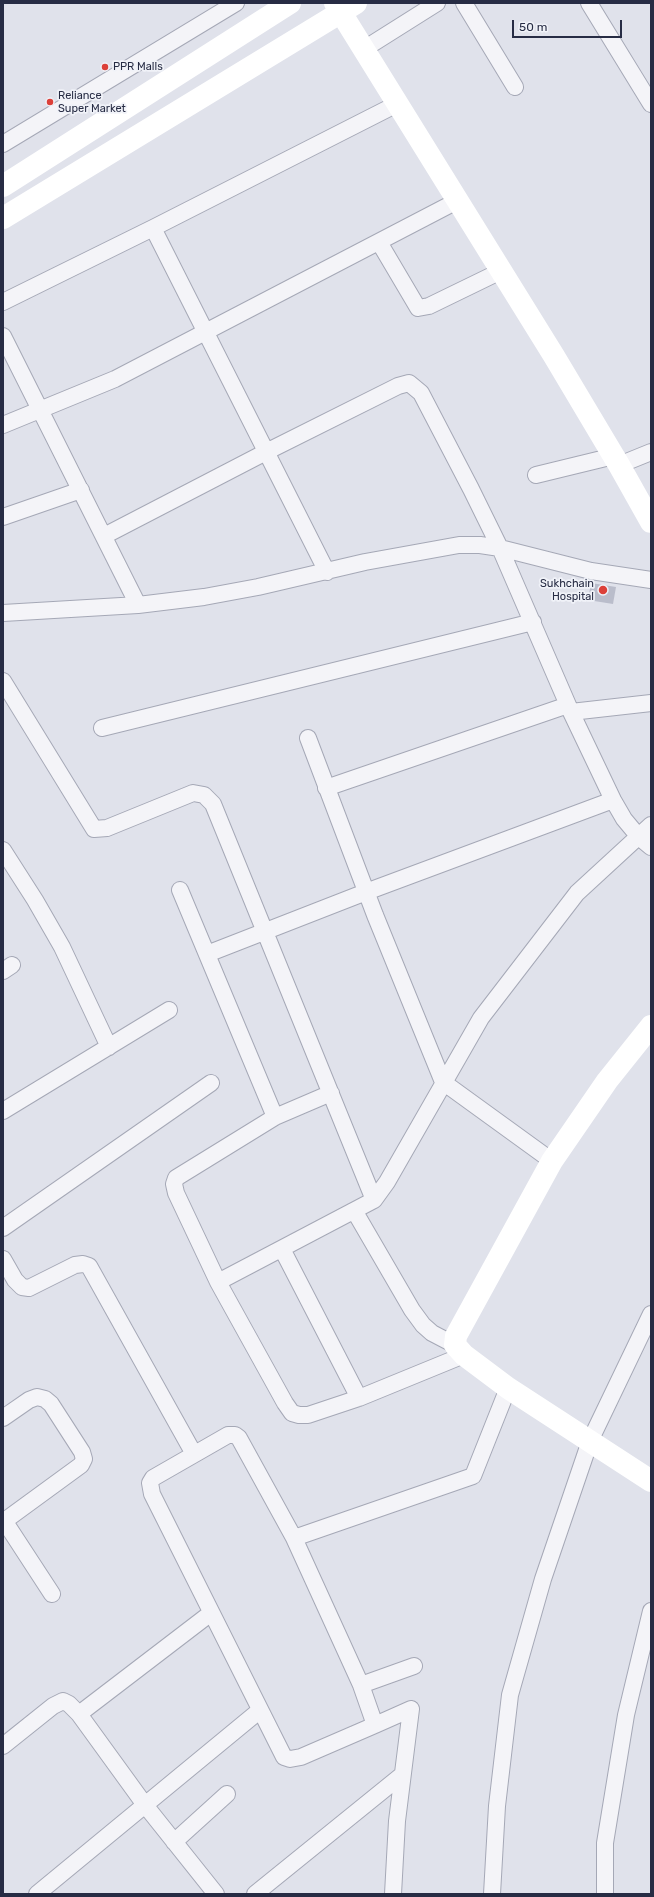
<!DOCTYPE html>
<style>
body{margin:0}
#map{position:relative;width:654px;height:1897px;overflow:hidden;background:#e0e2eb;font-family:Rubik,sans-serif}
canvas{display:block}
.frame{position:absolute;inset:0;border:4px solid #272c44;pointer-events:none}
.scale{position:absolute;left:512px;top:20px;width:110px;height:18px;box-sizing:border-box;border:2px solid #272c44;border-top:0;padding-left:5px;font-size:12px;line-height:14px;white-space:nowrap;color:#272c44;-webkit-text-stroke:3px #f0f2f8;paint-order:stroke}
</style>
<div id="map">
<canvas width="654" height="1897"></canvas>
<div class="frame"></div>
<div class="scale">50 m</div>
</div>
<script>
const ctx = document.querySelector('canvas').getContext('2d');
ctx.lineJoin = 'round';
function fill(path, color) { ctx.fillStyle = color; ctx.fill(path, 'evenodd'); }
const shape = rows => new Path2D(rows.map(r => 'M' + r).join(''));
function trace(path, color, width, dash) { ctx.strokeStyle = color; ctx.lineWidth = width; ctx.lineCap = dash ? 'butt' : 'round'; ctx.setLineDash(dash || []); ctx.stroke(path); }
function drawText(font, color, halo, rows, align = 'center') {
  ctx.font = font + ' Rubik,sans-serif'; ctx.lineWidth = 3.5; ctx.setLineDash([]); ctx.textBaseline = 'middle'; ctx.strokeStyle = halo; ctx.fillStyle = color; for (const [text, x, y, turn = 0] of rows) {
    ctx.save(); ctx.translate(x, y); ctx.rotate((+turn || 0) * Math.PI / 180); ctx.textAlign = isNaN(turn) ? turn : align; if (halo) ctx.strokeText(text, 0, 0); ctx.fillText(text, 0, 0); ctx.restore();
  }
}
fill(shape([
 [591,583,616,587,613,604,588,600]
]), '#babdcb');
const street = shape([
 [464,3,515,87],
 [589,3,651,104],
 [364,49,437,3],
 [3,144,236,3],
 [153,228,327,572],
 [379,242,418,308,429,306,501,271],
 [3,302,153,228,397,104],
 [3,336,138,605],
 [3,425,115,379,457,201],
 [619,465,651,452],
 [536,475,614,456],
 [3,517,81,490],
 [104,536,266,452,398,386,409,383,421,393,471,489,500,548,571,712,613,800,624,819,639,837,651,847],
 [3,613,138,605,204,597,258,587,365,562,459,545,480,545,500,548,591,571,651,580],
 [3,681,94,829,107,828,193,793,204,795,213,804,374,1200],
 [571,712,651,703],
 [102,728,533,622],
 [308,738,375,915,443,1082,552,1161],
 [326,788,568,705],
 [3,850,35,900,62,947,109,1047],
 [180,890,275,1117],
 [207,954,366,892,613,800],
 [3,971,12,965],
 [331,1093,275,1117,176,1178,174,1184,176,1193,218,1282,285,1403,292,1413,299,1415,308,1415,359,1398,464,1355],
 [3,1111,169,1010],
 [355,1212,412,1310,423,1325,432,1333,455,1345],
 [3,1228,211,1083],
 [282,1249,359,1398],
 [3,1259,15,1280,22,1287,29,1288,75,1265,83,1264,89,1266,194,1454],
 [218,1282,374,1200,387,1182,481,1018,577,893,651,825],
 [3,1418,29,1400,37,1397,45,1399,51,1404,82,1452,84,1459,81,1465,3,1522],
 [3,1519,52,1594],
 [294,1538,473,1476,508,1388],
 [361,1685,414,1666],
 [79,1714,211,1613],
 [375,1725,361,1685,294,1538,239,1438,235,1435,228,1435,153,1478,150,1483,152,1494,284,1757,290,1759,301,1757,375,1725,411,1709],
 [3,1746,53,1706,63,1701,69,1704,79,1714,145,1805,216,1894],
 [174,1842,227,1794],
 [37,1894,259,1711],
 [255,1894,402,1775],
 [393,1894,397,1821,411,1709],
 [492,1894,497,1806,510,1695,543,1579,590,1441,651,1314],
 [605,1894,605,1843,626,1715,651,1611]
]);
trace(street, '#a5a8b6', 18);
trace(street, '#f4f4f8', 16);
trace(shape([
 [335,3,554,356,619,465,651,522],
 [3,186,290,3],
 [3,218,356,3],
 [651,1026,607,1081,552,1161,456,1336,455,1345,464,1355,508,1388,651,1481]
]), '#fff', 22);
for (const [x, y, r, color] of [
 [105,67,4,"#dc4039"],
 [50,102,4,"#dc4039"],
 [603,590,5,"#dc4039"]
]) { const dot = new Path2D(); dot.arc(x, y, r, 0, 2 * Math.PI); ctx.fillStyle = color; ctx.fill(dot); trace(dot, '#f0f2f8', 1.5); }
drawText('11px', '#272c44', '#f0f2f8', [
 ["PPR Malls",113,67],
 ["Reliance",58,96],
 ["Super Market",58,109],
 ["Sukhchain",594,584,"right"],
 ["Hospital",594,597,"right"]
], 'left');
</script>
